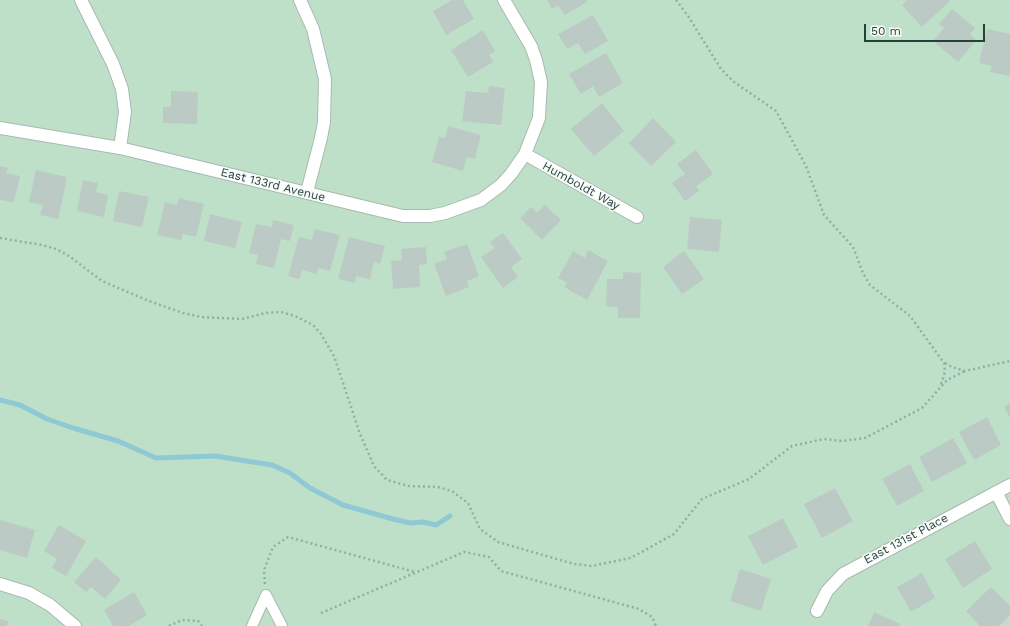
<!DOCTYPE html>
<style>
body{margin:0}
#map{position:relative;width:1010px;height:626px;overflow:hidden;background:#e6efeb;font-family:"Work Sans",sans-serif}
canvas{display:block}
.scale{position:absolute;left:864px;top:24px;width:121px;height:18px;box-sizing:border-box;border:2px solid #24423a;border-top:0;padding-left:5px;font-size:12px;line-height:14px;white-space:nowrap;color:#24423a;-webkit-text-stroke:3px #f7fbf9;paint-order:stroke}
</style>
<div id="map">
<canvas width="1010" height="626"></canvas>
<div class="scale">50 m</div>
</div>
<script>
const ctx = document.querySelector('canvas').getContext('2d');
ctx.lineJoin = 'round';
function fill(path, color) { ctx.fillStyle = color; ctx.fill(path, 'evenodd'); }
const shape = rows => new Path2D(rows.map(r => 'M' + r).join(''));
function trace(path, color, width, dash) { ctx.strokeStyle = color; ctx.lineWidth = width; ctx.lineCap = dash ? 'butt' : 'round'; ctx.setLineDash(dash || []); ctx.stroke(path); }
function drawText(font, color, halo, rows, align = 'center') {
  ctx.font = font + ' "Work Sans",sans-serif'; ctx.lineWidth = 3; ctx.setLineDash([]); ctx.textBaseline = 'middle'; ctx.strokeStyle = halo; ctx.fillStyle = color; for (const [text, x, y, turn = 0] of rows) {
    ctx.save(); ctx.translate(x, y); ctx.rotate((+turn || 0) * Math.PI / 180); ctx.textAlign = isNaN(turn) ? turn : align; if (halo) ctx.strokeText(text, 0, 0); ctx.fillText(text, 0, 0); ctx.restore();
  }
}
fill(shape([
 [0,0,1010,0,1010,626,0,626]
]), '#bfe0c8');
trace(shape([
 [0,400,20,405,47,419,73,428,118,441,156,458,215,456,272,465,290,473,310,488,343,505,393,519,410,523,423,522,436,525,450,516]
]), '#8ec9d4', 5);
fill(shape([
 [452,0,463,0,474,19,446,35,433,11],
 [547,0,586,0,587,2,565,15,558,5,552,9],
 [907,0,951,0,922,27,902,5],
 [952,9,975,28,970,34,976,40,958,62,933,41,944,28,939,24],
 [593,15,608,41,585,54,578,43,567,49,558,34],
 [987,29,1010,34,1010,76,990,72,992,66,979,63],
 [483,30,495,51,489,55,493,62,468,77,451,50],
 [606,53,623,83,599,97,593,86,581,94,569,74],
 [489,86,505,88,501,125,462,121,466,91,488,93],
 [171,91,198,92,197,124,163,123,163,107,171,107],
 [602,103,624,131,594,156,571,129],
 [653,118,676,142,651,166,629,143],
 [448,126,481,135,475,159,467,157,463,171,432,162,439,137,445,138],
 [696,150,713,174,696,186,699,191,685,201,672,183,685,174,677,164],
 [0,166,8,168,6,173,20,176,14,202,0,200],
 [36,170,67,177,58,219,40,215,43,205,29,202],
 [83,180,98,183,96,192,108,195,104,217,77,211],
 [119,191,149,197,142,227,113,221],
 [179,198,204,204,196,237,183,234,181,240,157,235,165,202,177,205],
 [545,205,561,220,542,240,520,218,531,207,537,213],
 [210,214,242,222,235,248,204,241],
 [690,217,722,220,719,252,687,249],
 [273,220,294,225,290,241,281,239,274,268,256,264,258,255,249,253,256,224,272,227],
 [314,229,340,235,330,271,318,268,317,274,302,270,299,279,288,276,299,237,312,240],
 [503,233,522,259,511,267,518,277,503,288,481,257,495,248,490,242],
 [349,237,385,246,380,264,374,262,370,279,356,276,355,283,338,279],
 [467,244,479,276,467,281,469,287,446,296,434,264,447,259,444,252],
 [426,247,427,264,419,265,420,287,393,289,391,261,402,260,401,249],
 [588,250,608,261,587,300,564,287,567,283,558,278,573,251,585,258],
 [684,251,704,279,682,294,663,267],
 [623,272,641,273,640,318,618,318,618,307,606,306,607,279,623,279],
 [1010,403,1010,418,1004,407],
 [987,417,1001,445,974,460,959,432],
 [953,438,967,463,932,482,919,457],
 [910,464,924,491,897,506,882,479],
 [835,488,853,521,822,538,804,504],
 [783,518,798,547,763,565,748,536],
 [0,520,35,530,27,558,0,550],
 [59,525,86,541,66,576,52,568,57,559,44,551],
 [975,541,992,569,963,588,945,559],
 [96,557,121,580,105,599,91,587,86,592,74,582],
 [740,569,771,579,761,611,730,601],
 [922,573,935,598,911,612,897,587],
 [991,587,1010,606,1010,615,999,626,980,626,966,611],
 [134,592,147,615,129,626,113,626,104,610],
 [874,612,900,624,900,626,868,626],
 [0,619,8,621,7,626,0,626]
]), '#bbcac4');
const service = shape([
 [252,626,266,595,282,626]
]);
const minor = shape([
 [81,0,113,64,122,89,125,112,120,148],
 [300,0,313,29,325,79,324,122,321,138,307,192],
 [0,128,120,148,403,216,430,216,445,213,481,200,501,185,511,174,525,154,539,118,541,82,536,60,531,46,504,0],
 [525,154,637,217],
 [996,492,1010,519],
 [0,584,29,593,50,605,75,626],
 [817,611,827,591,843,574,1010,485]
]);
trace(service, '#a8b8b2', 12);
trace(minor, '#a8b8b2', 14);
trace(shape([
 [676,0,688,16,721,69,734,82,776,111,806,166,824,215,853,247,863,273,870,285,910,316,944,363,945,372,941,384],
 [0,238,42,245,56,249,69,256,102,281,149,301,183,313,201,317,242,319,265,313,281,312,295,316,313,325,321,334,334,356,360,434,374,466,387,480,409,486,438,487,452,491,468,503,480,529,498,542,574,564,592,566,630,558,638,554,674,534,702,499,749,479,792,446,824,439,842,441,865,438,922,408,947,380,965,371],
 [945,363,952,367,965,371,1010,361],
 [265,584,264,570,273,547,288,537,415,572],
 [321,613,464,552,489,557,501,571,639,609,652,617,656,626],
 [169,626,182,620,198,621,202,626]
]), '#86b3a5', 2.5, [2, 3]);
trace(service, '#fff', 10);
trace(minor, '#fff', 12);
drawText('12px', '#24423a', '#f7fbf9', [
 ["East 133rd Avenue",273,185,14],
 ["Humboldt Way",581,186,29],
 ["East 131st Place",906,539,-28]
]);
</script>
